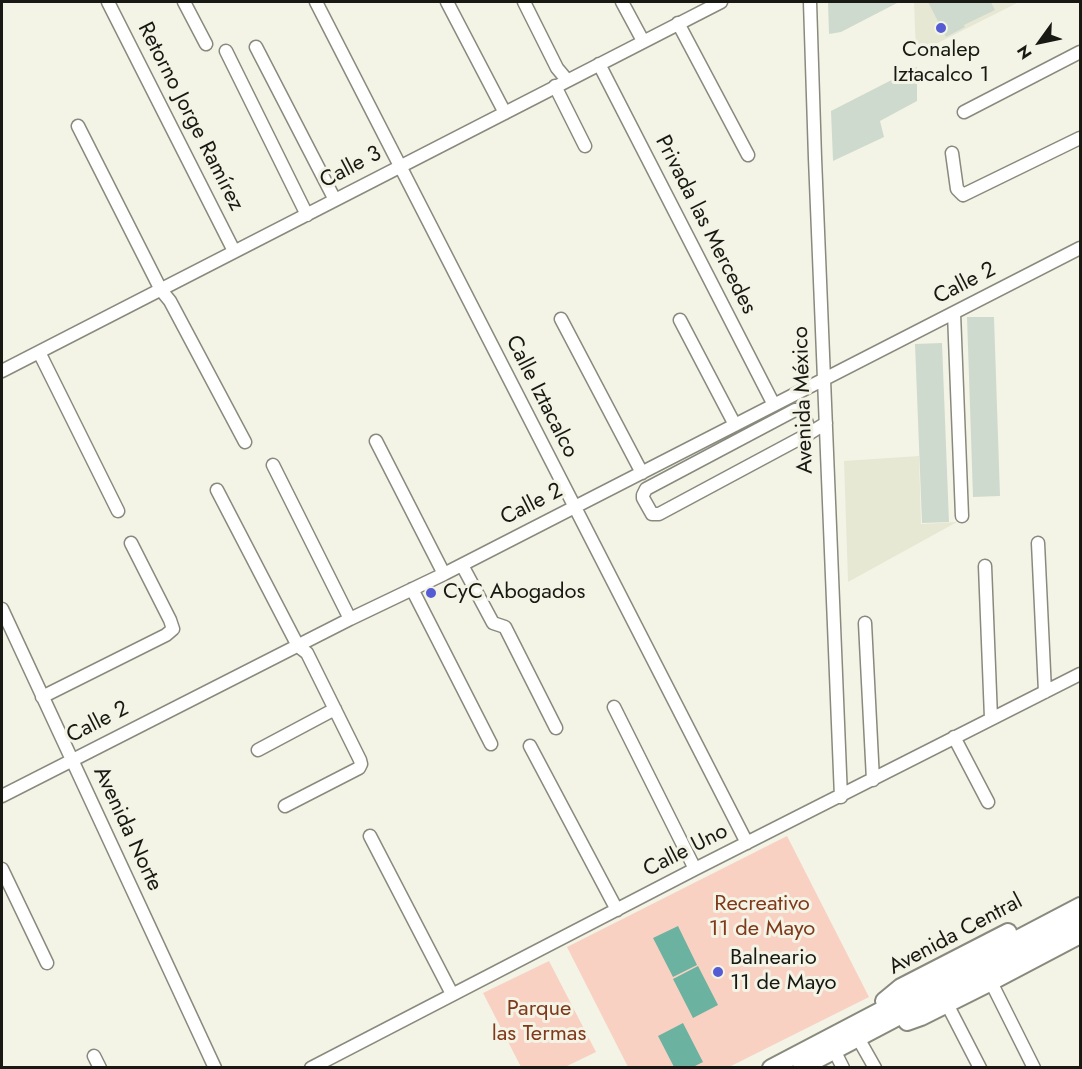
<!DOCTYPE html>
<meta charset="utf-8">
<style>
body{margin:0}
#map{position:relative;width:1082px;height:1069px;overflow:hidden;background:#f3f4e6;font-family:Jost,sans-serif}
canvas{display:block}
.frame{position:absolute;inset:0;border:3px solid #191914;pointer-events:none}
.north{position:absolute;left:1010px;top:12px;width:60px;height:60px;-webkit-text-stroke:4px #f3f4e6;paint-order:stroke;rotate:237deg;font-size:16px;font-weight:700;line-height:24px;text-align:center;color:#191914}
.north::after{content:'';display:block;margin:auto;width:21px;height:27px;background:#191914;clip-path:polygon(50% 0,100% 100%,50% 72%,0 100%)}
</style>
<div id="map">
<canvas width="1082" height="1069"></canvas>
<div class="frame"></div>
<div class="north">N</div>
</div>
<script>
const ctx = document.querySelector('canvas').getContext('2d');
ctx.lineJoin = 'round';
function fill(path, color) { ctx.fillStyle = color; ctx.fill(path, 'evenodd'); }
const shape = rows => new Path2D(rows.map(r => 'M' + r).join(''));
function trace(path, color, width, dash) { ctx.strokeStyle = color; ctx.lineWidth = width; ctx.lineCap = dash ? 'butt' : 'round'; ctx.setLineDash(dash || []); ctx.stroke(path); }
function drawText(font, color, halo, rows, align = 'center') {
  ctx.font = font + ' Jost,sans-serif'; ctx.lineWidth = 6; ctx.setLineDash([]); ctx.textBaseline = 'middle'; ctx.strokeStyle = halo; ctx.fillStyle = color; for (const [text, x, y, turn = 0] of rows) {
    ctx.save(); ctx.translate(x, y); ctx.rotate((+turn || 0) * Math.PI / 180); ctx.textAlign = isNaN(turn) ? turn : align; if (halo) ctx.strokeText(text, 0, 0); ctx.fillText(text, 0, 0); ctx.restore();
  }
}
fill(shape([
 [914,2,1019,2,916,54],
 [919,456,921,524,957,522,848,582,844,461]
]), '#e7e8d3');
fill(shape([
 [787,836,869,997,729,1067,628,1067,567,947],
 [549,961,596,1052,565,1067,521,1067,483,993]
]), '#f9d1c2');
fill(shape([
 [678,926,697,965,673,977,653,938],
 [698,966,718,1005,693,1018,673,979],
 [683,1023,703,1062,693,1067,674,1067,658,1036]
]), '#6bb3a0');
fill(shape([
 [828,2,899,2,841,32,829,34],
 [928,2,991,2,995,10,964,25,965,27,946,37],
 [917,67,917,101,880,121,884,137,833,161,831,111],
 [967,317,994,317,1000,496,973,497],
 [942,343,949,522,922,523,915,344]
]), '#cfdace');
const minor = shape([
 [108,2,234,251],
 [184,2,206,44],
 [316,2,747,843],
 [447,2,505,113],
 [524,2,557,68,567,80],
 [622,2,643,41],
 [810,2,815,158,841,797],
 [678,23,748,155],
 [256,47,335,200],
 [226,51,307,215],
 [599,64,774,405],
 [555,86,585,146],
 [964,112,1080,52],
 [78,126,161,290,170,301,245,442],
 [952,153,957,189,963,195,1080,138],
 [954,313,962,516],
 [561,319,642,473],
 [680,320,735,425],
 [39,352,118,511],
 [2,371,721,2],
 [810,433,803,411,795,410,646,489,643,495,643,498,652,514,659,514,810,433,826,423],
 [376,441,444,574],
 [273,465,350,619],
 [217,490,298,646,307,653,360,760,361,764,359,768,285,806],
 [1038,543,1045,692],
 [462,565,493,623,505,627,556,728],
 [985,566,991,718],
 [412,589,491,744],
 [2,609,215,1068],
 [865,623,873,780],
 [42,697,166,635,173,629,170,620,131,543],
 [614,707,695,869],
 [954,737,988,802],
 [530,746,617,910],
 [258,750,335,709],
 [2,796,350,619,444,574,1080,248],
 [370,836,452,994],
 [2,869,47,963],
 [991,982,1034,1068],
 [947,1004,980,1068],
 [858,1038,875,1068],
 [834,1050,843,1068],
 [94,1056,100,1068],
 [311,1068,695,869,1080,674]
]);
const major = shape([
 [884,1001,901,987,1008,932],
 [907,1022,921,1017,991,982,1080,935],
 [771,1068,1080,906],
 [801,1068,1080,921]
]);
trace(minor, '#898a7d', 15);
trace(major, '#898a7d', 20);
trace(minor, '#fff', 12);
trace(major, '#fff', 16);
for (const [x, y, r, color] of [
 [941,28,6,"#555bd2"],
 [431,593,6,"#555bd2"],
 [718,972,6,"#555bd2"]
]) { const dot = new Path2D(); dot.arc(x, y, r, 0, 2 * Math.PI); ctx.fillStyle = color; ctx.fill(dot); trace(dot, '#f3f4e6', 2); }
drawText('22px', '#191914', '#f3f4e6', [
 ["Conalep",941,51,"center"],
 ["Iztacalco 1",941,76,"center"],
 ["CyC Abogados",443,593],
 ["Balneario",730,959],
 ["11 de Mayo",730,984]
], 'left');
drawText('22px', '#191914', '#f3f4e6', [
 ["Retorno Jorge Ramírez",190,117,63],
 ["Calle 3",351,168,-28],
 ["Privada las Mercedes",705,225,63],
 ["Calle 2",965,284,-27],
 ["Calle Iztacalco",541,397,63],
 ["Avenida México",804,400,-92],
 ["Calle 2",532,505,-27],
 ["Calle 2",98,723,-27],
 ["Avenida Norte",127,829,65],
 ["Calle Uno",686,851,-27],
 ["Avenida Central",956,935,-28]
]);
drawText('22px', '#80391b', '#f3f4e6', [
 ["Recreativo",762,905],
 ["11 de Mayo",762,930],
 ["Parque",539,1010],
 ["las Termas",539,1035]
]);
</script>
